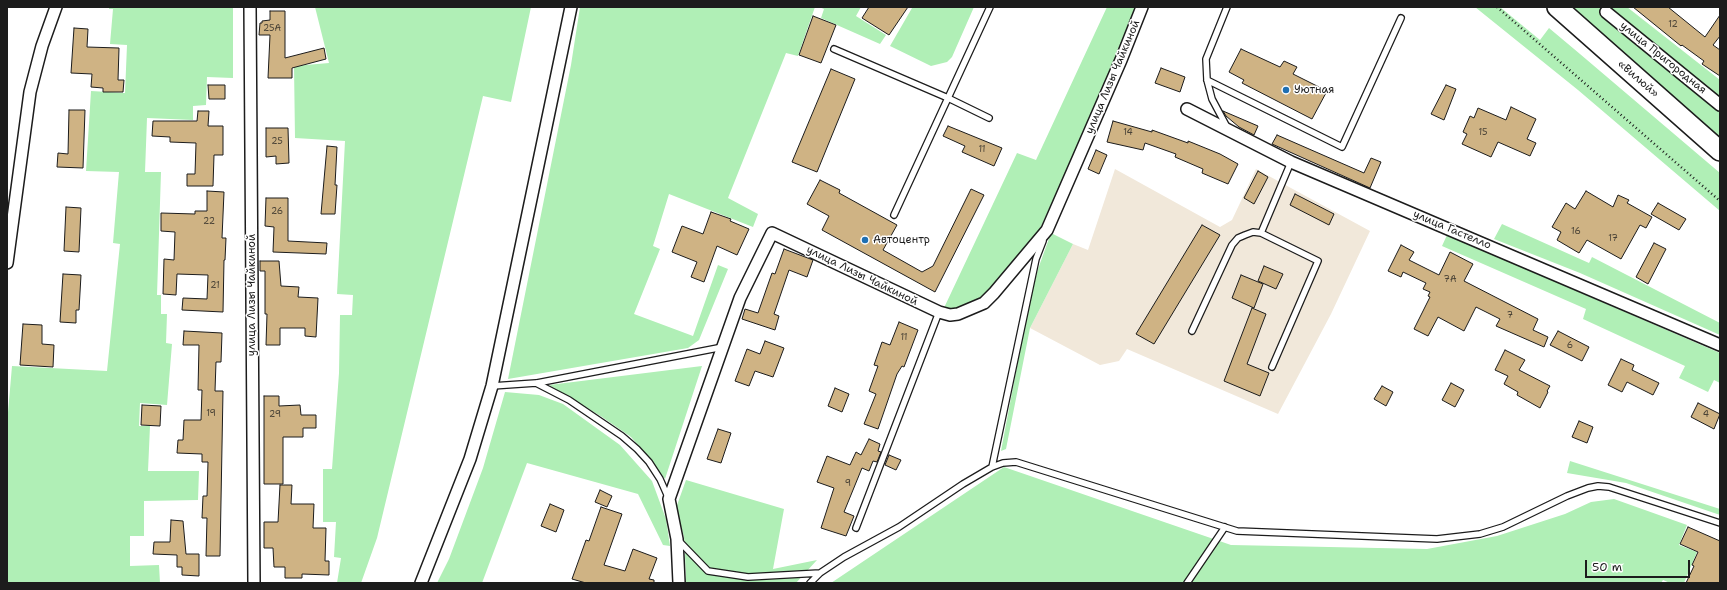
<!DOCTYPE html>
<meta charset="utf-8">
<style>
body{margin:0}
#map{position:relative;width:1727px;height:590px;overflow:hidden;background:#fff;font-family:"Shantell Sans",sans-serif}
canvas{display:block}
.frame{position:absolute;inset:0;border:8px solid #1c1c1c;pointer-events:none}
.scale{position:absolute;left:1585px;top:560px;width:105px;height:18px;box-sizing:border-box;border:2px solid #1c1c1c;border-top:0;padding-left:5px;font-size:12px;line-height:14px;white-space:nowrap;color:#1c1c1c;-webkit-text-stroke:3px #fff;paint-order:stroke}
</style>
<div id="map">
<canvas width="1727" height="590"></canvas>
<div class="frame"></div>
<div class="scale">50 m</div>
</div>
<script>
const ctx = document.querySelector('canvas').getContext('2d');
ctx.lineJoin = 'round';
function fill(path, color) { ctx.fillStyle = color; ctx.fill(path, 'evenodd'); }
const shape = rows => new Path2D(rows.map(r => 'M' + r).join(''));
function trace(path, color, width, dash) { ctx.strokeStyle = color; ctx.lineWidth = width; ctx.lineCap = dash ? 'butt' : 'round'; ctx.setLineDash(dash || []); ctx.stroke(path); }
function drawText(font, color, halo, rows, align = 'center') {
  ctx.font = font + ' "Shantell Sans",sans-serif'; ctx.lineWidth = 3; ctx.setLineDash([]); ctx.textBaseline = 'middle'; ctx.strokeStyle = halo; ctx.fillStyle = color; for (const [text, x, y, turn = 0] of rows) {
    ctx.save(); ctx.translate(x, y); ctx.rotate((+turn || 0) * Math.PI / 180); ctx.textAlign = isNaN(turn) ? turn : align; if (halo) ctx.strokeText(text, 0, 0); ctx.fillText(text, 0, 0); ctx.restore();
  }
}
fill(shape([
 [1115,169,1220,227,1232,220,1256,169,1370,231,1331,314,1278,414,1127,349,1119,361,1100,365,1030,328,1073,244,1088,250]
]), '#f1e8da');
fill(shape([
 [109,7,233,7,233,78,207,77,206,105,193,106,193,120,147,118,145,172,161,172,157,295,161,295,161,314,167,314,166,343,172,344,167,405,140,403,139,426,150,426,148,471,199,471,198,500,144,501,144,536,130,536,130,566,159,565,160,583,7,583,7,424,12,366,107,371,120,244,113,243,119,172,86,171,91,91,125,93,127,45,110,44,113,9,109,9],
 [315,7,531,7,511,102,483,96,377,538,361,583,337,583,341,558,334,557,336,522,323,522,323,469,332,469,339,373,340,315,352,315,353,295,337,294,345,141,295,138,294,66,329,63],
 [580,7,815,7,798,56,786,53,728,198,758,214,753,227,669,194,653,246,660,249,634,314,693,336,718,265,728,269,699,340,688,348,508,379,571,65],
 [819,7,861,7,856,16,886,35,880,44,821,18,824,9],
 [911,7,974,7,952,57,947,62,931,66,890,46,912,8],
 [1107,7,1137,7,1116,60,1039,231,1020,260,977,303,953,310,943,310,1017,153,1036,160],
 [1475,7,1500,7,1540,40,1549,28,1580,54,1720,173,1720,211,1578,90],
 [1569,7,1627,7,1720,80,1720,137],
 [1502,224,1589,263,1592,257,1720,323,1720,335,1580,273,1494,239],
 [1051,233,1073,244,1030,328,1006,449,1001,451,1028,308,1038,269],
 [1447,235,1720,353,1720,383,1714,380,1708,392,1679,378,1685,366,1583,319,1586,309,1442,246],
 [702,366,665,479,645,453,631,437,602,417,549,385],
 [505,392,539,395,563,404,620,445,652,481,666,519,670,546,663,545,638,494,527,463,482,583,437,583,449,559,483,468],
 [1570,461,1720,509,1720,515,1626,483,1567,473],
 [1004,467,1231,545,1427,549,1497,536,1565,514,1591,502,1614,499,1687,525,1679,545,1697,552,1684,583,1670,583,1663,580,1661,583,831,583],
 [686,480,784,509,773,569,817,560,796,583,685,583,686,576,684,537,676,508]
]), '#b0efb6');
const building = shape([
 [869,7,908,7,889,35,862,18,869,7],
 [1633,7,1668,7,1705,37,1720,15,1720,36,1713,45,1720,50,1720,76,1702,64,1704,61,1682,45,1681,46,1633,7],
 [270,11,285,11,285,58,324,48,326,59,292,68,292,78,268,78,270,35,259,35,260,23,262,23,262,21,270,20,270,11],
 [813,16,836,25,821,63,799,55,813,16],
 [74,28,88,29,87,47,119,48,118,80,124,80,123,92,103,92,103,88,91,87,92,74,71,73,74,28],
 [1241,49,1280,67,1284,61,1297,67,1293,74,1327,91,1312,119,1242,83,1244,80,1229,72,1241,49],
 [1161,68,1185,77,1180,92,1155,83,1161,68],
 [831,69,855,79,817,172,792,162,831,69],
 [208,85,225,85,225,99,209,99,208,85],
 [1446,85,1456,89,1444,120,1431,114,1446,85],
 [1511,107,1536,119,1527,139,1536,143,1530,156,1498,142,1491,157,1462,144,1467,134,1463,132,1470,116,1474,118,1478,108,1506,120,1511,107],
 [69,110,85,110,83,168,57,167,58,153,68,154,69,110],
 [198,111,209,111,208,126,223,126,223,155,214,155,213,186,187,186,187,174,195,174,196,143,170,142,170,137,152,136,153,121,197,121,198,111],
 [1223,111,1258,126,1254,135,1239,127,1226,116,1223,111],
 [1113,121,1152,132,1152,130,1188,143,1188,141,1220,154,1238,164,1228,184,1202,173,1203,169,1175,157,1176,154,1145,143,1143,150,1107,142,1113,121],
 [948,126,1002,148,994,166,962,152,965,146,943,136,948,126],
 [266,128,288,128,289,163,276,164,276,156,266,157,266,128],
 [1277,135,1364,173,1371,158,1381,162,1370,188,1272,144,1277,135],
 [327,146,337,147,335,185,337,185,335,214,321,214,327,146],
 [1096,150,1107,155,1099,174,1088,169,1096,150],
 [1258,171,1268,177,1254,204,1244,198,1258,171],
 [820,180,840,190,839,193,897,225,883,250,922,272,933,266,971,189,984,195,935,292,822,230,829,216,807,204,820,180],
 [207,191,224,192,222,238,226,238,225,260,224,260,223,312,182,310,183,298,207,299,208,275,177,274,176,295,163,294,164,259,174,260,175,232,161,231,161,213,195,214,195,211,207,211,207,191],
 [1586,191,1613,207,1618,195,1629,200,1627,203,1652,217,1646,228,1640,225,1621,259,1587,240,1579,253,1557,240,1561,232,1552,227,1566,203,1575,209,1586,191],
 [1295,194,1334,214,1329,225,1290,205,1295,194],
 [266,198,288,198,288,241,327,243,326,254,273,252,274,227,265,226,266,198],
 [1658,203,1686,219,1679,230,1651,214,1658,203],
 [66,207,81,208,79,252,64,251,66,207],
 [711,212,731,219,730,221,749,229,737,255,717,246,704,282,691,277,697,262,672,252,682,226,703,234,711,212],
 [1202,225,1220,235,1154,344,1136,334,1202,225],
 [1654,243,1666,249,1648,284,1636,277,1654,243],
 [1401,245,1414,252,1409,260,1439,275,1450,252,1473,264,1464,281,1538,319,1533,330,1548,337,1544,347,1496,326,1500,319,1476,307,1464,331,1438,317,1428,336,1414,329,1430,297,1428,296,1430,292,1423,289,1426,283,1403,272,1401,277,1388,271,1401,245],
 [784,249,813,260,807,277,789,270,774,314,779,316,775,330,742,319,745,309,758,313,772,273,775,274,784,249],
 [260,261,279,261,281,286,299,287,298,297,318,298,316,337,305,336,305,328,280,328,280,345,266,345,267,314,265,314,265,271,260,271,260,261],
 [1264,266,1283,274,1276,289,1258,281,1264,266],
 [63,274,81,275,79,310,76,310,76,323,60,322,63,274],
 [1241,275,1263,284,1254,308,1232,298,1241,275],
 [1252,308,1266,314,1247,364,1269,373,1260,396,1224,381,1252,308],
 [899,322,918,330,904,367,902,366,897,374,878,429,864,424,876,394,869,391,878,366,874,365,882,342,890,345,899,322],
 [23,324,42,325,42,344,54,345,53,367,20,365,23,324],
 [184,331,222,333,221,362,216,362,215,391,223,391,220,556,206,556,207,518,202,518,203,496,207,496,208,462,202,462,202,454,177,453,178,440,183,440,184,420,201,420,202,390,198,390,199,345,183,345,184,331],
 [1558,331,1589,347,1582,361,1550,345,1558,331],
 [765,341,784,348,773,377,755,371,749,386,735,381,747,349,760,354,765,341],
 [1505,350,1525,360,1519,370,1550,386,1547,391,1548,392,1540,408,1517,395,1518,392,1504,384,1508,376,1495,370,1505,350],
 [1621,359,1634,365,1632,370,1659,383,1653,395,1627,382,1622,392,1608,385,1621,359],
 [1451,383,1464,390,1455,407,1442,400,1451,383],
 [1382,386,1393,392,1386,406,1374,399,1382,386],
 [835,388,849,394,842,412,828,406,835,388],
 [264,396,279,396,279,406,300,405,301,415,316,415,316,428,303,428,303,437,283,437,283,484,264,484,264,396],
 [1698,403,1720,414,1714,429,1691,417,1698,403],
 [142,405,161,406,160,426,141,425,142,405],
 [1579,421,1593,427,1587,443,1572,437,1579,421],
 [718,429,731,433,721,463,707,459,718,429],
 [869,439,880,444,878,451,881,452,877,462,873,461,869,471,862,468,844,512,854,516,846,536,821,528,834,488,817,482,827,456,850,465,856,452,861,455,869,439],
 [889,455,901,460,896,470,885,465,889,455],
 [280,485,292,485,291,504,314,504,313,528,326,528,325,561,329,561,329,575,302,574,302,578,285,578,285,567,274,567,273,548,264,548,264,522,278,522,280,485],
 [600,490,612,496,607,507,595,502,600,490],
 [550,504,564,510,556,532,541,526,550,504],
 [601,507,622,514,604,565,625,571,633,549,657,558,649,579,654,580,654,583,586,583,572,579,586,540,589,541,601,507],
 [171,520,183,521,186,554,199,554,199,576,182,575,182,567,177,567,177,555,153,554,154,542,170,542,171,520],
 [1688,527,1720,541,1720,583,1686,583,1694,566,1692,565,1698,552,1680,544,1688,527]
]);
fill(building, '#cfb384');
trace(building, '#1c1c1c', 1);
const service = shape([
 [1227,7,1206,59,1207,80,1212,99,1228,129],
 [834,49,948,98,989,118],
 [1207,80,1342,147,1401,18],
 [894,215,990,7],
 [1261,233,1291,162],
 [1192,331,1232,245,1238,238,1245,235,1253,232,1261,233,1318,261,1272,367],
 [537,383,723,347],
 [492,386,536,383,569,400,622,436,637,449,649,462,660,479,668,497],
 [992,467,1036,259,1043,241],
 [856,528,939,312],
 [678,540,708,571,748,577,820,573],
 [810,583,820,573,844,557,899,527,963,484,992,467,1003,463,1016,462,1237,531,1437,539,1480,534,1503,527,1567,496,1588,488,1598,486,1609,487,1720,523],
 [1187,583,1225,527]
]);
const minor = shape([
 [250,7,254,583],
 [1606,12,1720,105],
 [1187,109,1291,162,1720,345],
 [7,263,30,92,42,46,56,7],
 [421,583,470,459,492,386,571,7],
 [679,583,677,539,669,499,740,298,772,233,939,312,950,315,958,314,984,303,994,293,1047,230,1121,60,1142,7]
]);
const trunk = shape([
 [1557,7,1720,151]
]);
trace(service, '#1c1c1c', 8);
trace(minor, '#1c1c1c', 14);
trace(trunk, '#1c1c1c', 22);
trace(shape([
 [1497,7,1720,201]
]), '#1c1c1c', 2.5, [1, 3]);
trace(service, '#fff', 5.5);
trace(minor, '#fff', 11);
trace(trunk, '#fff', 19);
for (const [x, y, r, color] of [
 [1286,90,4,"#1f6fb2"],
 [865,240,4,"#1f6fb2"]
]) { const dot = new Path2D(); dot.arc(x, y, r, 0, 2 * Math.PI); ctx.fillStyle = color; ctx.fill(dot); trace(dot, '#fff', 1.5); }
drawText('9px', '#494236', null, [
 ["12",1673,25],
 ["25А",272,29],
 ["14",1128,133],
 ["15",1483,133],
 ["25",277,142],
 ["11",982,150],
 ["26",277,212],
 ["22",209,222],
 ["16",1576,232],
 ["17",1613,239],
 ["7А",1450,280],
 ["21",215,286],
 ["7",1510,316],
 ["11",904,338],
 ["6",1570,346],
 ["19",211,414],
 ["29",275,415],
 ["4",1706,415],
 ["9",848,484]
]);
drawText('11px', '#1c1c1c', '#fff', [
 ["улица Пригородная",1663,58,39],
 ["улица Лизы Чайкиной",1113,77,-67],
 ["«Вилюй»",1638,79,41],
 ["улица Гастелло",1452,230,23],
 ["улица Лизы Чайкиной",862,276,26],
 ["улица Лизы Чайкиной",252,295,-90]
]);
drawText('11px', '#1c1c1c', '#fff', [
 ["Уютная",1294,90],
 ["Автоцентр",873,240]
], 'left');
</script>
